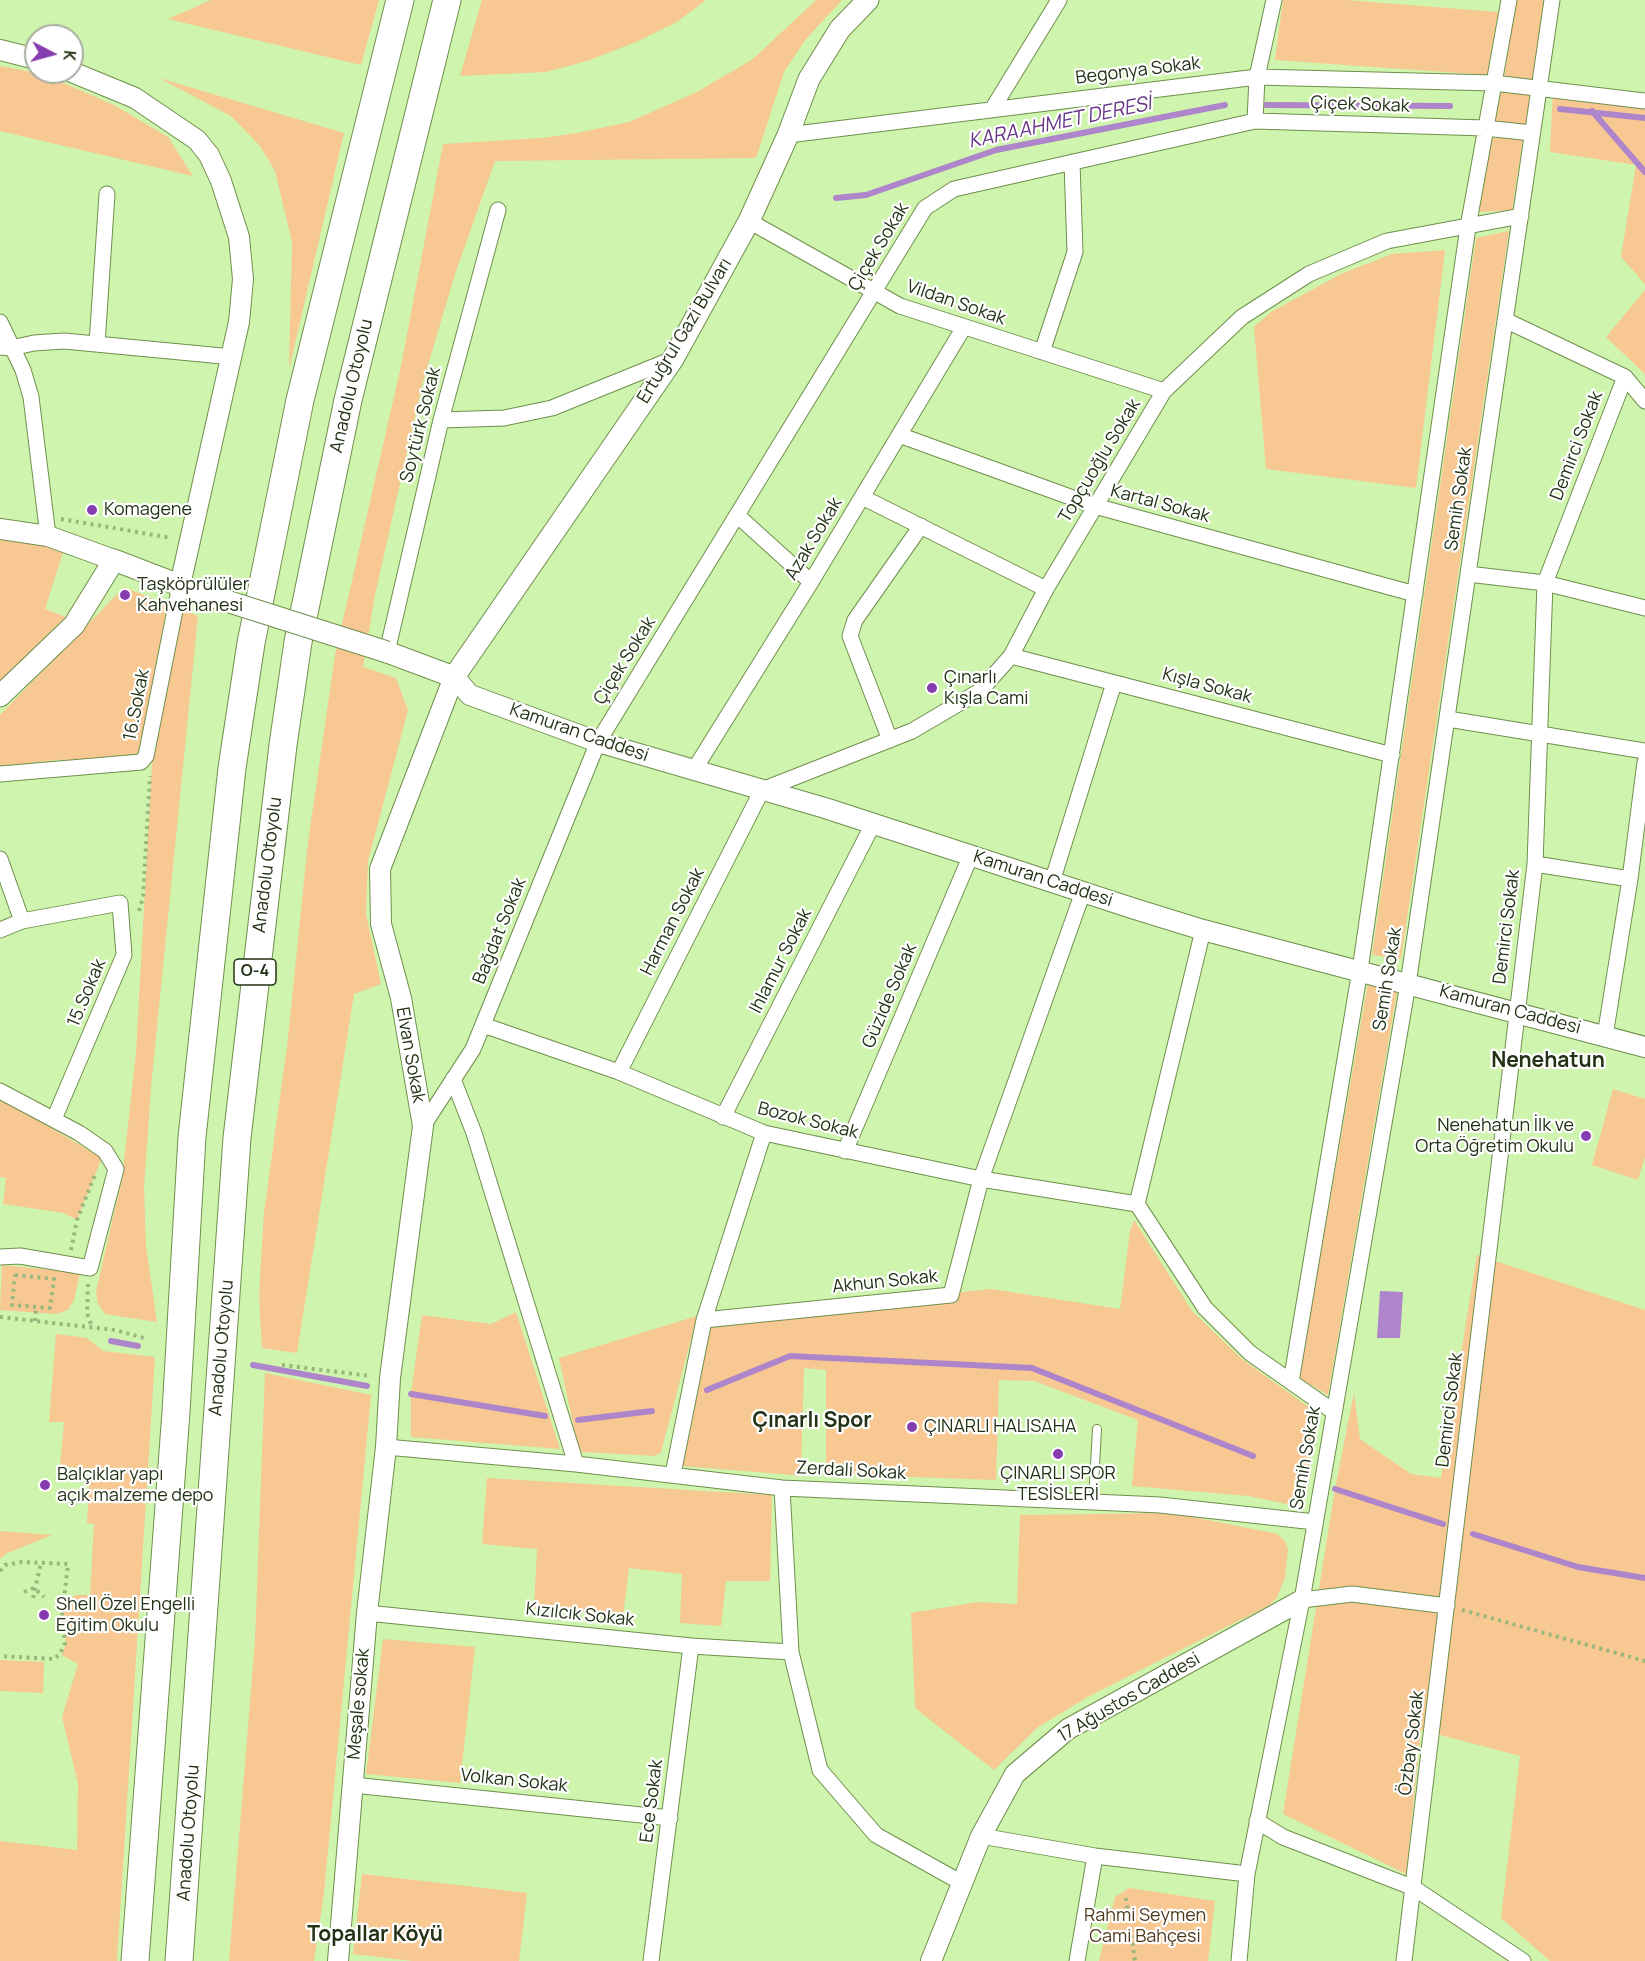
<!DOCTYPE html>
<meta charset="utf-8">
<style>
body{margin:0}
#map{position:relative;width:1645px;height:1961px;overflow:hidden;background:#cff4ad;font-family:Manrope,sans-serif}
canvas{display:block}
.north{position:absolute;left:24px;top:24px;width:60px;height:60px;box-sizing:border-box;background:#fff;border:2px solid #a7ada1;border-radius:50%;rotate:96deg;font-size:16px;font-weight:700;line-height:24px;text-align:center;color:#233115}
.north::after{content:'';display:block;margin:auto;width:21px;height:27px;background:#843cae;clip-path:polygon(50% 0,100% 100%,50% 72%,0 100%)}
</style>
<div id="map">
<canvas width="1645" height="1961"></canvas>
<div class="north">K</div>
</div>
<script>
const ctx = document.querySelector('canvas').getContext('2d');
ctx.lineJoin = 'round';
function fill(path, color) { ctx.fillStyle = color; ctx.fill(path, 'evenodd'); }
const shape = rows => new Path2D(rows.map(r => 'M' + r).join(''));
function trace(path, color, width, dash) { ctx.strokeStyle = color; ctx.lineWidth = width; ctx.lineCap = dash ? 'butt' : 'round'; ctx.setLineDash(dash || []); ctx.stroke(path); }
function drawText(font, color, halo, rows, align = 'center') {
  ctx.font = font + ' Manrope,sans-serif'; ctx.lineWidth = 4.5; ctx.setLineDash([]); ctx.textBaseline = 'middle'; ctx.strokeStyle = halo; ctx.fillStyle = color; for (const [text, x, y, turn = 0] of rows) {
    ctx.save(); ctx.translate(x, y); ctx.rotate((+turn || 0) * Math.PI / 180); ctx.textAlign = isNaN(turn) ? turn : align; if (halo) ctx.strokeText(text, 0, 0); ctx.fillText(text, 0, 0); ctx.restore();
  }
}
fill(shape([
 [211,0,379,0,361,65,168,19],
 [482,0,706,0,677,22,636,42,587,61,546,72,460,76],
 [816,0,842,0,806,39,784,72,756,158,495,161,456,271,422,385,375,595,363,667,396,678,408,710,368,861,366,914,381,984,354,994,297,1353,262,1348,259,1296,264,1212,287,1047,308,842,335,655,401,366,443,144,542,138,577,133,629,122,697,92,753,59],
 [1283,0,1346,0,1498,12,1487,75,1275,60],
 [1516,0,1544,0,1532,82,1504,78],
 [0,66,43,74,114,105,168,137,193,176,0,131],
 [159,78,344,133,289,369,292,242,275,171,260,146,231,116],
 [1553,89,1645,101,1645,284,1621,257,1636,165,1550,152],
 [1503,90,1523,90,1528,95,1532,101,1529,121,1524,125,1499,125,1495,120,1497,94],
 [1491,138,1523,138,1512,210,1479,212],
 [1509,231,1401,959,1372,955,1476,238],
 [1445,250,1416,488,1266,469,1254,327,1271,312,1341,274,1392,254],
 [1645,290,1645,374,1606,337],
 [0,529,66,543,45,609,66,617,0,681],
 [124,587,167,605,142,750,134,758,56,760,0,767,0,715],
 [182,610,198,616,151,1087,144,1188,146,1246,157,1322,105,1314,98,1304,96,1291,122,1179,136,1053,152,762],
 [1368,983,1397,991,1328,1395,1299,1378],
 [1613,1089,1645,1099,1645,1157,1638,1180,1592,1165],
 [0,1098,102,1158,77,1220,64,1213,3,1204,6,1178,0,1177],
 [1134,1220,1192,1311,1243,1360,1310,1408,1316,1416,1316,1431,1301,1503,1296,1506,1248,1496,1132,1486,1138,1420,1034,1381,999,1380,996,1480,826,1474,826,1370,804,1368,801,1471,805,1476,682,1466,712,1319,991,1289,1120,1309,1130,1231],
 [1477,1255,1645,1310,1645,1961,1550,1961,1501,1918,1520,1756,1421,1730,1406,1874,1283,1814,1335,1489,1354,1393,1360,1439,1411,1474,1441,1478],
 [2,1265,80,1273,74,1300,68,1310,56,1314,0,1310],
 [516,1312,560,1449,411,1437,411,1393,422,1315,491,1324],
 [697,1316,661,1452,655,1456,582,1452,578,1447,559,1358],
 [56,1334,87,1338,103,1351,155,1357,117,1961,0,1961,0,1841,77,1850,78,1784,62,1717,78,1664,62,1655,66,1643,62,1605,75,1595,90,1595,94,1524,87,1523,90,1469,60,1466,64,1422,49,1422],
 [265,1373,371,1395,324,1893,314,1961,229,1961,255,1640],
 [487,1478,772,1495,770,1581,726,1581,721,1626,680,1623,682,1574,629,1568,623,1616,534,1608,537,1549,482,1544],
 [1173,1513,1277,1534,1285,1541,1288,1549,1285,1577,1277,1598,1268,1606,1091,1695,1038,1727,994,1770,915,1708,911,1613,978,1602,1017,1604,1020,1515],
 [0,1531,52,1535,5,1554,0,1559],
 [383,1639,475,1647,460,1783,366,1774],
 [0,1660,44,1662,43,1693,0,1691],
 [362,1874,527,1893,519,1961,413,1961,353,1954],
 [1129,1888,1215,1901,1208,1961,1099,1961,1115,1897]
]), '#f7c891');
fill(shape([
 [1380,1291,1403,1292,1400,1338,1377,1338]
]), '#ae85ca');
trace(shape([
 [1266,105,1450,106],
 [1560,109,1645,118],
 [1592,111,1645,172],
 [836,198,866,195,996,150,1225,105],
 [111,1341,138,1346],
 [253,1365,367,1386],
 [707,1390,790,1356,1032,1368,1253,1456],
 [411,1394,545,1416],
 [578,1420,652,1411],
 [1335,1489,1443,1524],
 [1473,1534,1578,1567,1645,1578]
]), '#ae85ca', 6);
const service = shape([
 [1093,1502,1097,1429]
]);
const minor = shape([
 [993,108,1059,0],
 [1255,121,1257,77,1274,0],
 [788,135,1257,77,1494,83,1645,101],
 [749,221,900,306,1164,391],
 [1505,320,1625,377,1645,401],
 [0,322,23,370,31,397,48,536],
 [97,344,107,194],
 [0,347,11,348,34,343,64,341,233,357],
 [1042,352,1075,252,1072,162],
 [441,420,504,418,552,408,673,359],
 [899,435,1095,506,1415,594],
 [862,497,1046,589],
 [738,516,811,582],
 [1468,574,1545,583,1645,608],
 [387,652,441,420,498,210],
 [1011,656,1392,755],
 [1448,719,1645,751],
 [890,740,850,636,855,620,921,526],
 [694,770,811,582,964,327],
 [0,774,141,762,146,756,180,585],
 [0,859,22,921],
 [1535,864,1630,879],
 [1052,882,1114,683],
 [0,930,22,921,120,903,124,955,54,1119],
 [483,1025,619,1072,764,1133,981,1179,1137,1204],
 [1605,1036,1630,879,1645,762],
 [619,1072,762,790,912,731,980,691,1011,656,1046,589,1164,391,1242,317,1309,274,1387,241,1521,216],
 [453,1079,474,1133,576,1464],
 [0,1091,79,1133,105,1151,116,1169,90,1268,20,1256,0,1257],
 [723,1117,873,824],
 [423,1126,473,1049,598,742,925,208,954,189,1255,121,1485,128,1532,133],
 [764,1133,704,1320,951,1295,981,1179,1083,892],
 [845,1151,971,855],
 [1137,1204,1205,1308,1250,1353,1334,1412],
 [1137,1204,1203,930],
 [1291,1382,1360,970,1468,227,1509,0],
 [386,1447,576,1464,782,1488,1160,1505,1315,1522],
 [673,1474,704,1320],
 [782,1488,791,1652,820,1770,876,1835,962,1883],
 [1302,1600,1352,1594,1447,1606],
 [367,1613,691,1646,791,1652],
 [353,1785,670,1818],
 [1257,1821,1283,1837,1414,1888,1523,1961],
 [981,1836,1095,1856,1247,1874],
 [651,1961,691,1646],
 [1077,1961,1095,1856],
 [1239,1961,1247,1874,1302,1600,1408,984,1552,0],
 [1404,1961,1535,864,1545,583,1625,377]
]);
const tertiary = shape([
 [0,50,36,59],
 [72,72,135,98,197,140,209,155,221,181,239,237,243,279,239,322,180,585],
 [0,529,48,536,114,560],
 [338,1961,367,1613,386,1447,390,1378,423,1126,401,998,381,924,380,869,454,677,470,695,598,742,825,808,1135,909,1203,930,1645,1047],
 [931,1961,981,1836,1015,1774,1068,1729,1302,1600]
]);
const secondary = shape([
 [387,652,454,677,673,359,749,221,788,135,809,79,840,29,868,0],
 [0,696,74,625,114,560,192,590]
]);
const motorway = shape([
 [135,1961,176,1412,192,1137,232,768,251,643,300,400,400,0],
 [179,1961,237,1138,283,745,298,642,348,400,447,0]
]);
trace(service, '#6f8f4d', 10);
trace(minor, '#6f8f4d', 17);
trace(tertiary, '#6f8f4d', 22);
trace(secondary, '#6f8f4d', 23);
trace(motorway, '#6f8f4d', 29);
trace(shape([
 [61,519,172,538],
 [139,911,143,897,150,776],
 [71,1250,77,1220,96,1172],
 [15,1275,54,1279,50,1308,12,1305,15,1275],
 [88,1284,87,1313,92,1327],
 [0,1317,115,1330,144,1338],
 [35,1321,36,1307],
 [282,1365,371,1376],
 [0,1571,5,1565,22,1562,68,1564,62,1616,65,1643,60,1654,54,1659,0,1656],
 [24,1592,34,1588,44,1597],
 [33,1598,41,1563],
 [1462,1610,1645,1661],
 [1126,1898,1135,1961]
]), '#99b67d', 4, [3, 4.5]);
trace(service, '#fff', 8);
trace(minor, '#fff', 15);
trace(tertiary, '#fff', 20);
trace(secondary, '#fff', 21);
trace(motorway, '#fff', 27);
const secondaryBridge = shape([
 [192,590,387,652]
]);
trace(secondaryBridge, '#6f8f4d', 23, []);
trace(secondaryBridge, '#fff', 21);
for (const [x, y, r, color] of [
 [92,510,6,"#843cae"],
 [125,595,6,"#843cae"],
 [932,688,6,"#843cae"],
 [1586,1136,6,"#843cae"],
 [912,1427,6,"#843cae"],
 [1058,1454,6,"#843cae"],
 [45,1485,6,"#843cae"],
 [44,1615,6,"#843cae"]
]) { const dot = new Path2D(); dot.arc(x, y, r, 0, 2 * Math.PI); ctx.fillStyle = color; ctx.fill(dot); trace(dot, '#fff', 2); }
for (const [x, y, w] of [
 [255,972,42]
]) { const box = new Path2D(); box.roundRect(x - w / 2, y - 13, w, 26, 4.5); ctx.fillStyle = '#fff'; ctx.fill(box); trace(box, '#233115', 1.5); }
drawText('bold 16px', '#233115', null, [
 ["O-4",255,972]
]);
drawText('18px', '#233115', '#fff', [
 ["Begonya Sokak",1138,71,-7],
 ["Çiçek Sokak",1360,105,2],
 ["Çiçek Sokak",879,247,-59],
 ["Vildan Sokak",956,303,19],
 ["Ertuğrul Gazi Bulvarı",685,331,-59],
 ["Anadolu Otoyolu",352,386,-77],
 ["Soytürk Sokak",421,425,-76],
 ["Demirci Sokak",1577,446,-69],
 ["Topçuoğlu Sokak",1100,461,-59],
 ["Semih Sokak",1459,499,-82],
 ["Kartal Sokak",1160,504,15],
 ["Azak Sokak",814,539,-59],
 ["Çiçek Sokak",625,661,-58],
 ["Kışla Sokak",1207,686,15],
 ["16.Sokak",137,705,-79],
 ["Kamuran Caddesi",579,733,19],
 ["Anadolu Otoyolu",268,865,-83],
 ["Kamuran Caddesi",1043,879,18],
 ["Harman Sokak",673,922,-63],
 ["Demirci Sokak",1507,927,-83],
 ["Bağdat Sokak",500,931,-68],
 ["Ihlamur Sokak",781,961,-63],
 ["Semih Sokak",1388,979,-81],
 ["15.Sokak",87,993,-67],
 ["Güzide Sokak",890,996,-67],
 ["Kamuran Caddesi",1510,1010,15],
 ["Elvan Sokak",410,1055,80],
 ["Bozok Sokak",808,1121,14],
 ["Akhun Sokak",885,1282,-6],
 ["Anadolu Otoyolu",222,1348,-85],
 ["Demirci Sokak",1450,1410,-83],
 ["Semih Sokak",1306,1458,-80],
 ["Zerdali Sokak",851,1471,3],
 ["Kızılcık Sokak",580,1615,6],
 ["17 Ağustos Caddesi",1129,1698,-30],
 ["Meşale sokak",359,1704,-85],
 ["Özbay Sokak",1412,1743,-83],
 ["Volkan Sokak",514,1781,6],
 ["Ece Sokak",652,1801,-83],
 ["Anadolu Otoyolu",189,1833,-86]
]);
drawText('18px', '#233115', '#fff', [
 ["Komagene",104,510],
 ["Taşköprülüler",137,585],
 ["Kahvehanesi",137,606],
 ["Çınarlı",944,678],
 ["Kışla Cami",944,699],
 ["Nenehatun İlk ve",1574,1126,"right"],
 ["Orta Öğretim Okulu",1574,1147,"right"],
 ["ÇINARLI HALISAHA",924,1427],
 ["ÇINARLI SPOR",1058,1474,"center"],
 ["TESİSLERİ",1058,1495,"center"],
 ["Balçıklar yapı",57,1475],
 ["açık malzeme depo",57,1496],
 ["Shell Özel Engelli",56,1605],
 ["Eğitim Okulu",56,1626]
], 'left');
drawText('18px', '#50381b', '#fff', [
 ["Rahmi Seymen",1145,1916],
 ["Cami Bahçesi",1145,1937]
]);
drawText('italic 20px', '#663385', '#fff', [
 ["KARAAHMET DERESİ",1060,123,-12]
]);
drawText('bold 21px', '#233115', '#fff', [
 ["Nenehatun",1548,1061],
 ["Çınarlı Spor",812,1421],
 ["Topallar Köyü",375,1935]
]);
</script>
